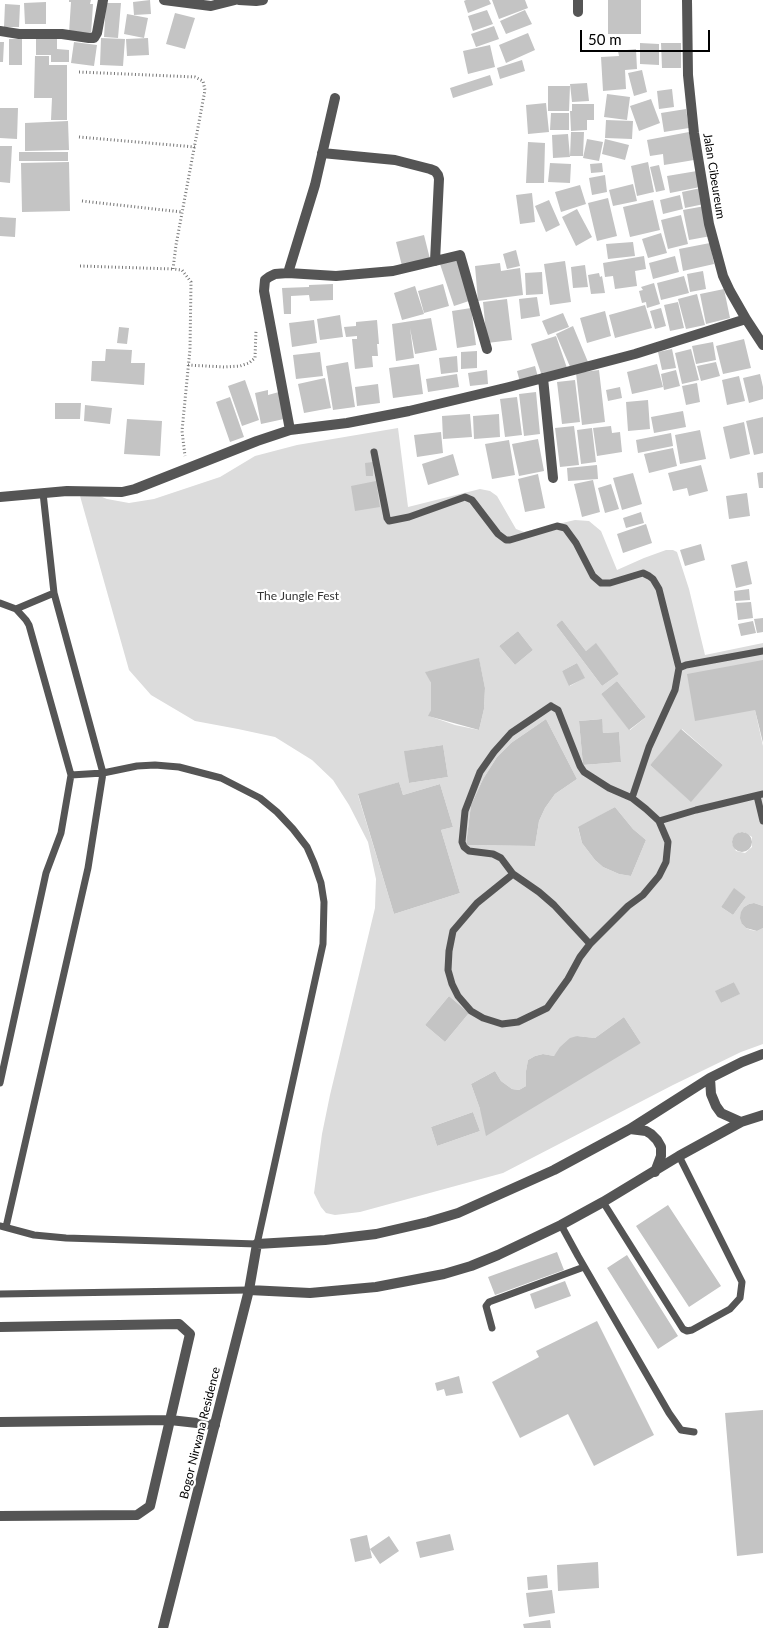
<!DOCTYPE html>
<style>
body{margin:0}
#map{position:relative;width:763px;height:1628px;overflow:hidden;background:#fff;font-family:Lato,sans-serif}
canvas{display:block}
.scale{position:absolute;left:580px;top:30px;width:130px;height:22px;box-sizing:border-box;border:2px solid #000;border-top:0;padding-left:6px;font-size:15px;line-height:18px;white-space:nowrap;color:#000;-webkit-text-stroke:4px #fff;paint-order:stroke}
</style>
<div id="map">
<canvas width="763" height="1628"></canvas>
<div class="scale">50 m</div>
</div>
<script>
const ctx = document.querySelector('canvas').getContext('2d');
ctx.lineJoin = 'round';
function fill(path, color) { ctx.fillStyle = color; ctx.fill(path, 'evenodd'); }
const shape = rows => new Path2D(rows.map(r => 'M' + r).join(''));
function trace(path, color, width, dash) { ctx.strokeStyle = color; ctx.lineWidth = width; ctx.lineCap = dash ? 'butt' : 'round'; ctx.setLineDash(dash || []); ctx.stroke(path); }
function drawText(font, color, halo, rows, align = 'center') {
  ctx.font = font + ' Lato,sans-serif'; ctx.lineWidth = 4.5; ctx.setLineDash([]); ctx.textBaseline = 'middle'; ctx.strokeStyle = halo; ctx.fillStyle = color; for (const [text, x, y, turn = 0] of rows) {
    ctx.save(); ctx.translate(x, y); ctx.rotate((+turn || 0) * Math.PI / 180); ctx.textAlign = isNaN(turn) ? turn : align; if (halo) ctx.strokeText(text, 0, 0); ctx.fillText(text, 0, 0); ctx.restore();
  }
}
fill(shape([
 [398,428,408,507,480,489,490,491,497,496,516,529,524,532,575,520,589,521,601,531,617,570,644,558,666,550,673,550,677,552,689,589,705,655,763,643,763,660,755,710,763,746,763,906,754,903,749,904,744,907,742,924,746,928,751,930,757,931,763,928,763,1044,741,1052,673,1085,503,1173,360,1212,335,1215,326,1213,321,1207,314,1193,322,1134,330,1095,375,908,376,879,368,842,349,805,333,780,312,760,275,737,238,729,195,721,151,695,129,670,80,496,95,494,107,499,129,503,154,499,220,477,255,456,297,445],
 [562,620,586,651,596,644,619,674,602,686,556,625],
 [518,631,533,650,515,665,499,646],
 [479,659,485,688,484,709,479,730,455,725,429,716,431,710,431,683,426,672],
 [577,663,584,678,570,686,562,671],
 [617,681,646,717,630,730,601,694],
 [546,719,577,779,555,794,545,808,539,821,535,846,466,845,471,805,483,779,497,757,511,743],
 [601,719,603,733,619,732,621,762,583,765,579,721],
 [682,729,723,765,691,801,650,765],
 [443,745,448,777,409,783,405,751],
 [399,782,403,795,440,784,453,827,441,830,460,893,394,914,358,795],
 [615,807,633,829,646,840,631,876,619,874,603,867,595,860,582,843,578,828],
 [740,832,744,832,752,837,752,847,745,853,736,851,732,843,733,838],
 [734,889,746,897,733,915,721,907],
 [734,982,739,994,721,1003,716,991],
 [449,996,469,1013,445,1042,425,1025],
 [624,1017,641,1043,480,1109,471,1084,495,1071,501,1081,512,1089,519,1090,526,1086,526,1071,528,1060,535,1056,543,1054,554,1056,577,1036,595,1038],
 [473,1112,480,1131,437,1146,431,1127]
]), '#dcdcdc');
fill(shape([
 [69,0,91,0,90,4,93,4,91,34,69,33,71,2,69,2],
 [150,0,151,14,134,15,133,2],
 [466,0,489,0,491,4,468,13,464,1],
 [492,0,525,0,528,8,499,19],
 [608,0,641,0,641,34,608,34],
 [46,2,46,24,25,24,24,3],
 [106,3,121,3,118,38,104,37],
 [5,4,20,5,19,27,4,27],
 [487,10,493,24,473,31,468,16],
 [525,10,532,24,506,34,500,21],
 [175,13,195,18,185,49,166,44],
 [127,14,148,18,144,38,124,34],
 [494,26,499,39,476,47,471,34],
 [528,33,535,50,506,63,499,45],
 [57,35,57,49,69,50,69,62,51,62,51,55,36,55,36,36],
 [101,38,125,39,123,66,100,65],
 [148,38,149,55,127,56,126,39],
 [9,39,22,39,22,65,9,65],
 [0,42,4,42,3,62,0,62],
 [74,42,97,45,94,66,71,63],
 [640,43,659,44,659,65,640,64],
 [661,43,681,43,681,68,662,68],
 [490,45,495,67,468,74,463,51],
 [636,49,637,69,625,70,626,89,603,91,601,57,619,56,618,51],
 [35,56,49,56,49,65,67,65,67,120,51,120,52,98,34,98],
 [522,60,525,71,500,79,497,68],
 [642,70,647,92,634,96,628,73],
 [490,75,493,85,453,98,450,88],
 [587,83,589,101,572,102,570,84],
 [548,86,570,86,569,111,548,111],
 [672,89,674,107,659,109,657,91],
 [607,94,630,97,627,120,604,117],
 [651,99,660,123,639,131,630,106],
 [546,103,549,132,528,134,526,105],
 [572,104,594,104,594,120,587,120,587,130,571,131,570,111,572,111],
 [0,108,18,108,17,139,0,138],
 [686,109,689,128,664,132,661,113],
 [551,113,569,113,569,130,550,130],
 [606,120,633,121,632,139,605,138],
 [68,121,69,150,25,151,25,123],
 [571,132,584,132,583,156,570,156],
 [689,132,694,160,664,165,663,154,650,156,647,140],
 [568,134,570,157,553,158,552,135],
 [587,139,603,142,599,161,583,158],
 [605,139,629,145,625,160,602,154],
 [528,142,545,143,544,183,526,183],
 [0,146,12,146,10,183,0,182],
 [19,152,68,152,68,161,19,161],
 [69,162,70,211,22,212,21,163],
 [648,162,654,192,637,196,631,166],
 [550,163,571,164,570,183,548,182],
 [602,163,603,172,591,173,590,164],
 [659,165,665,190,656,192,650,167],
 [697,171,700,187,670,193,667,176],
 [605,175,607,192,592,195,589,178],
 [633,184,637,201,613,206,609,190],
 [580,185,586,204,561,212,555,192],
 [701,188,704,204,685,208,682,192],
 [532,193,535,222,520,224,516,195],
 [680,195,683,209,663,214,660,200],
 [608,198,617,236,597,241,588,203],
 [549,200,560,225,546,232,535,206],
 [653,200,660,230,630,237,623,207],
 [705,206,711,236,689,240,683,210],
 [577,209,592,237,576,246,562,217],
 [681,215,688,244,668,249,661,220],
 [0,217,16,218,15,237,0,236],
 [661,233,667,253,648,258,642,239],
 [424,235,430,259,402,266,396,242],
 [633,242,635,256,608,259,606,244],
 [710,243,714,264,683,271,679,249],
 [516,250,520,266,507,269,503,254],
 [644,256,646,269,635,271,637,286,615,289,613,276,605,277,603,263],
 [675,256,679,272,653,279,649,263],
 [458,258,472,300,454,306,440,264],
 [565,261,571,302,550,305,544,264],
 [500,263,501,271,520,268,523,295,478,301,475,266],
 [585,265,588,287,573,288,571,267],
 [703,271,706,289,690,292,687,274],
 [542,272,543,294,526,295,525,273],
 [599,273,600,277,602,276,605,293,591,294,588,275],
 [684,276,689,293,661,300,657,283],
 [654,283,660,304,647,308,646,302,642,303,639,291,643,290,641,287],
 [333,284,333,300,310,301,309,295,291,296,291,314,284,314,282,288,309,287,309,285],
 [443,284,449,306,424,313,418,291],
 [415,286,424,314,402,320,394,293],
 [724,289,730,318,706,324,700,294],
 [697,294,705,325,686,329,678,299],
 [537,297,540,316,521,319,519,299],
 [507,299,512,340,487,343,483,302],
 [678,302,684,328,670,331,664,305],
 [645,305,652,328,615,338,609,315],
 [471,308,476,345,457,348,452,311],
 [661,308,666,326,655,329,650,311],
 [605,311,611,336,587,343,580,318],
 [563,313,569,327,548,335,542,321],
 [340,315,343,337,320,340,317,319],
 [431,318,437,350,415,354,410,328,414,358,396,361,392,324],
 [314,320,317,343,292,347,289,323],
 [377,320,379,344,377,344,378,356,372,356,373,367,355,369,352,339,357,339,357,336,346,337,344,327,356,326,356,322],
 [573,326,588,362,571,369,556,334],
 [119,327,129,328,127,344,117,343],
 [556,336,567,368,542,376,531,344],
 [744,339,751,368,723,374,716,346],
 [713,342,716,360,696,364,692,346],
 [106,349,132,350,131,363,145,363,144,385,91,381,92,361,105,361],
 [672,349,676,368,662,370,658,352],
 [691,349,699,380,682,384,675,353],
 [477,351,477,368,461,369,461,352],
 [320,352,323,376,296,379,293,355],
 [457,356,458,372,441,374,439,358],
 [348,362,355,407,333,410,326,366],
 [716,362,720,376,701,381,697,366],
 [419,364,423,394,393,398,389,368],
 [657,364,663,387,632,394,627,372],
 [535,366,538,377,520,382,517,371],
 [487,370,488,384,470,386,468,373],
 [599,370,605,422,582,425,576,373],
 [676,370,680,386,664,390,661,374],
 [457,374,459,387,428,392,426,379],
 [760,374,763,387,763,399,749,403,743,378],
 [739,376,745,401,727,405,722,380],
 [325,378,331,408,304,413,298,384],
 [245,380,259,420,242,426,228,386],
 [575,380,580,422,562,424,557,382],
 [697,383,700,402,686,405,682,386],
 [378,384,380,403,357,406,355,387],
 [620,387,622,398,608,401,606,390],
 [268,390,268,395,279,392,284,419,261,424,255,393],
 [536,392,540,434,524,436,519,394],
 [230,397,244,437,230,442,216,402],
 [517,397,522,435,505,437,500,399],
 [648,400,650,429,628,431,626,402],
 [55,403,81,403,80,419,55,419],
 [85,405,112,408,110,424,84,421],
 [683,411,686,427,654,433,651,417],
 [470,414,472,437,443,439,442,416],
 [499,414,500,437,474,439,473,416],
 [763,417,763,453,754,455,746,421],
 [127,419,162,421,160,456,124,454],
 [744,422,750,454,730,459,723,427],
 [574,426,579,465,560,467,555,428],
 [611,426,612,433,620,432,622,452,597,456,593,428],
 [592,428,596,462,581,464,577,430],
 [700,430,706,459,680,464,675,435],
 [441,432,443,453,417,457,414,435],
 [671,433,673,446,638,453,636,440],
 [538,439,544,471,519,476,512,444],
 [509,440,515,475,492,479,485,444],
 [673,448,677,466,649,473,644,454],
 [453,454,459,475,428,485,422,464],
 [373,462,373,476,366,476,365,463],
 [597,465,598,479,568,481,567,468],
 [701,465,708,491,689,496,687,488,673,491,668,473],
 [763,472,763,488,759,488,757,473],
 [633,473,642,504,622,510,613,478],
 [538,474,545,508,525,512,518,479],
 [593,480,600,512,582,517,574,484],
 [376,481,380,507,355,511,351,486],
 [611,484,619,509,605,513,598,488],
 [747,493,750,516,729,519,726,496],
 [641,512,644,523,626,528,623,518],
 [646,524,652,543,623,553,617,534],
 [701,544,705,560,685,566,680,550],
 [747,561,752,584,736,588,731,565],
 [749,589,750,600,735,601,734,591],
 [751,602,753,618,738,620,736,603],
 [763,618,763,632,757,633,754,619],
 [562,620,586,651,596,643,619,674,602,686,556,625],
 [753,621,756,633,741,636,738,624],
 [518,631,533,650,515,665,499,646],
 [479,658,485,688,484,709,479,730,428,716,431,710,431,683,425,672],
 [763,660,763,743,755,710,695,721,687,674],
 [577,663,585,678,569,686,562,671],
 [617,681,646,717,629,730,601,694],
 [546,719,577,779,555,794,545,808,539,821,535,846,466,845,471,805,483,779,497,757,511,743],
 [602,719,603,733,619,732,621,762,583,765,579,721],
 [681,729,723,765,691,802,650,765],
 [443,745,448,777,409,783,404,751],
 [399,782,403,795,440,784,453,827,441,830,460,893,394,914,358,794],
 [615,807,633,829,646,840,631,876,619,874,603,867,595,860,582,843,578,827],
 '732 842a10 10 0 1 1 20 0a10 10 0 1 1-20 0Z',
 [734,888,746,897,733,915,721,907],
 [754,903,763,906,763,928,757,931,746,928,742,924,740,918,741,912,744,907,749,904],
 [734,982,740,994,721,1003,715,991],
 [449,996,469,1013,445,1042,425,1025],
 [624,1017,641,1043,486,1136,480,1109,471,1084,495,1071,501,1081,512,1089,519,1090,526,1086,526,1071,528,1060,535,1056,543,1054,554,1056,560,1047,570,1038,577,1036,595,1038],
 [473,1112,480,1131,437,1146,431,1127],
 [668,1205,721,1286,689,1307,636,1226],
 [557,1252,564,1270,495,1295,488,1277],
 [627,1255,678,1336,658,1349,607,1268],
 [565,1281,571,1296,535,1309,530,1294],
 [597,1321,654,1435,594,1466,568,1414,520,1438,492,1382,539,1357,536,1351],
 [459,1376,463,1393,446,1396,444,1389,437,1391,435,1383],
 [763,1410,763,1553,737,1556,725,1413],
 [450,1534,454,1550,420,1558,416,1542],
 [367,1535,372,1558,355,1562,350,1539],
 [389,1536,399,1551,380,1564,370,1549],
 [598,1562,599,1588,558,1591,557,1565],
 [547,1575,548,1588,528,1590,527,1577],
 [552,1590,555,1613,529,1617,526,1593],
 [550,1620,551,1628,524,1628,523,1624]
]), '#c4c4c4');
trace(shape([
 [79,72,195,77,203,81,205,90,176,245,173,269,182,270,191,282,190,349,182,431,185,456],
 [79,137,195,147],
 [82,201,182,212],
 [80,266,173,269],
 [188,365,224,367,240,366,249,363,255,358,256,330]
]), '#777', 3, [1, 2.5]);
trace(shape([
 [374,452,387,518,389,521,409,517,465,497,472,500,498,534,506,540,510,540,557,526,565,528,576,543,593,576,601,583,610,583,643,573,649,576,653,579,659,589,679,668],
 [0,603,16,609,26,620,29,625,71,775,61,833,46,873,0,1083],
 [16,609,54,593],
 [551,706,558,710,580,766,584,772,609,788,632,798,646,809,659,821,668,842,666,862,659,876,643,895,628,906,590,944,554,905,539,892,513,874,501,858,493,854,469,851,464,847,462,842,465,811,480,772,494,752,511,733,551,706],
 [757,796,763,821],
 [632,798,649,747,675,690,679,668,686,665,763,651],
 [659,821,696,810,763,794],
 [513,874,477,903,453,931,449,951,448,970,452,984,458,996,471,1011,483,1018,502,1024,518,1022,547,1008,568,979,580,957,590,944],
 [603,1202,683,1329,687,1331,692,1330,730,1309,740,1298,742,1282,679,1156],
 [561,1225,578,1256,669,1413,681,1430,694,1432],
 [0,1226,34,1235,66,1238,257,1244,323,944,324,902,321,883,314,863,307,847,293,829,277,812,260,798,221,778,179,767,155,765,137,766,103,773,71,775],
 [6,1227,88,868,103,773,54,593,43,493],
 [0,1294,249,1290],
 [492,1328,486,1306,489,1302,584,1267]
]), '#555', 7);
trace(shape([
 [164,0,211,6,235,0],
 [239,0,256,1,263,0],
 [578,0,578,12],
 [687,0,688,75,694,133,709,224,723,276,730,291,746,319,763,345],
 [0,31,19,34,62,34,89,38,94,38,97,33,103,0],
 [322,153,395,160,430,169,435,171,438,175,439,179,435,261],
 [288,273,315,185,335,98],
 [543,378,553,478],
 [290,430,264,291,265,280,269,277,275,274,288,273,336,276,393,271,460,255,487,349],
 [0,497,67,491,122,492,135,489,257,441,290,430,347,423,409,411,509,387,635,354,746,319],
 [0,1327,179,1324,190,1334,150,1506,137,1515,0,1516],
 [0,1422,170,1420,215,1425]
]), '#555', 10);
trace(shape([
 [710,1078,711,1094,716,1106,721,1113,741,1122],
 [630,1129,646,1131,651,1134,657,1140,661,1147,661,1156,655,1172],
 [249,1290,310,1293,376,1287,444,1274,471,1266,498,1255,561,1225,603,1202,679,1156,741,1122,763,1115],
 [163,1628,249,1290,257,1244,325,1240,376,1234,428,1222,458,1213,554,1170,630,1129,710,1078,742,1062,763,1054]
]), '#555', 10);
drawText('12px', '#000', '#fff', [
 ["Jalan Cibeureum",714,176,81],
 ["Bogor Nirwana Residence",200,1433,-76]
]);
drawText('12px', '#333', '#fff', [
 ["The Jungle Fest",298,596]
]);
</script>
